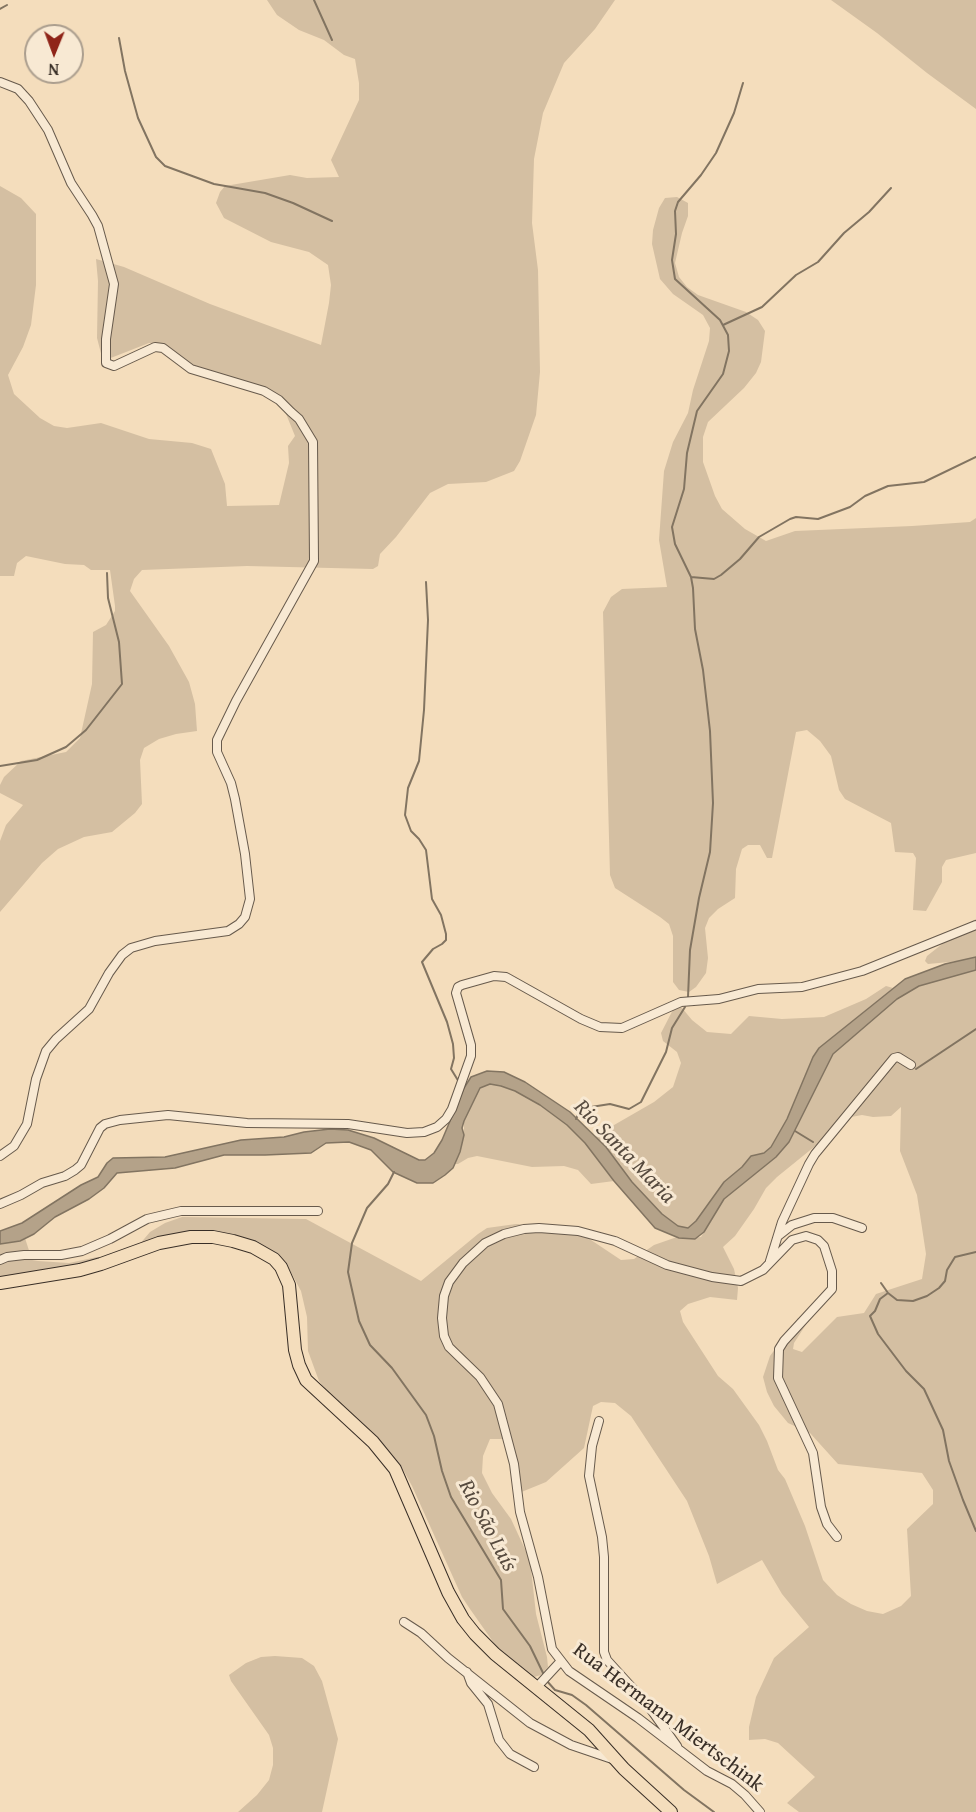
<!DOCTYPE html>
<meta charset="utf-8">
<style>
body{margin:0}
#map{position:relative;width:976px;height:1812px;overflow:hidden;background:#f4ddbc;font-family:"Gentium Book Plus",serif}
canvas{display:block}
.north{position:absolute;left:24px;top:24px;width:60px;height:60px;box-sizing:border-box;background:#f8e9d3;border:2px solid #ab9e8e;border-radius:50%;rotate:181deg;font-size:16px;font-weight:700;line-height:24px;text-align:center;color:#382e26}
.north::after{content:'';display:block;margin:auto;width:21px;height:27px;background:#8f2418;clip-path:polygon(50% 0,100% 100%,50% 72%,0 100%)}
</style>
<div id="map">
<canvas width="976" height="1812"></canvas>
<div class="north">N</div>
</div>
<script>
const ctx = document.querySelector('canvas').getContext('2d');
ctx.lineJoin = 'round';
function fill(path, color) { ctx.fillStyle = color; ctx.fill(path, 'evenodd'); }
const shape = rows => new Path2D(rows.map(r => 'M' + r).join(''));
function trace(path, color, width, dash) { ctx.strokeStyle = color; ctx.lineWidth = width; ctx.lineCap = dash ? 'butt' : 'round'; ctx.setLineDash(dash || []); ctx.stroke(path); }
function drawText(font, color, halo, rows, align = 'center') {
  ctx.font = font + ' "Gentium Book Plus",serif'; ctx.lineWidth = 6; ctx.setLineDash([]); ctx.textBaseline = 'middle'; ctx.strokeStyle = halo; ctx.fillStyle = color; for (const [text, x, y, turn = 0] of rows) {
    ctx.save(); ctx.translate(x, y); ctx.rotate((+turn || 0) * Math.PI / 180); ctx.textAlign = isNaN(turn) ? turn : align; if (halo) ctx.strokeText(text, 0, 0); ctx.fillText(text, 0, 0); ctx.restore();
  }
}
fill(shape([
 [267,0,615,0,595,29,564,63,543,113,534,159,532,223,538,270,540,372,536,415,520,461,514,471,486,482,448,484,430,493,396,537,380,554,378,566,373,569,247,566,142,570,134,579,130,591,169,646,189,682,195,704,197,731,176,734,159,739,144,748,140,760,142,804,135,813,112,832,84,837,58,849,42,863,0,912,0,841,6,825,23,805,0,793,0,785,4,777,21,761,66,752,80,738,92,684,93,632,106,625,115,611,115,606,110,570,91,570,84,565,65,564,26,556,17,563,14,576,0,576,0,186,21,198,36,214,36,285,31,325,23,347,8,375,14,394,40,418,54,426,67,428,101,423,149,439,192,443,211,449,225,484,227,506,279,505,289,463,288,446,295,436,282,404,269,396,177,360,162,343,149,343,103,361,97,338,98,281,96,259,124,267,210,304,321,345,329,303,331,285,328,265,309,252,271,242,224,218,216,203,220,192,225,186,290,175,307,178,339,177,331,160,359,100,359,83,355,59,344,55,324,40,299,30,277,15],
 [831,0,976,0,976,109,927,73,877,33],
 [677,197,688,203,688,216,682,233,675,263,679,277,687,287,698,295,746,312,758,320,765,331,761,362,756,373,744,388,708,422,703,437,703,462,715,496,722,509,745,529,766,541,795,531,912,526,970,522,976,518,976,853,946,860,942,867,942,882,926,911,913,910,916,858,913,853,895,852,891,823,845,799,839,790,831,756,820,741,807,730,796,732,772,858,767,858,760,845,748,845,742,849,736,869,735,898,718,909,709,918,705,928,708,958,706,973,696,987,689,992,679,990,673,982,673,936,669,924,660,917,615,888,610,875,603,612,611,597,622,589,667,587,659,540,664,471,673,442,688,413,693,390,709,341,710,328,703,315,673,294,660,279,652,244,653,230,659,208,665,198],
 [976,919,976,957,960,961,928,964,925,961,927,956,946,941,955,930],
 [976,970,976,1812,799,1812,787,1803,815,1777,778,1743,765,1739,749,1740,749,1727,756,1697,774,1658,809,1627,782,1594,762,1560,717,1584,709,1556,687,1501,631,1416,615,1403,601,1402,593,1406,584,1448,546,1482,519,1493,515,1458,509,1444,505,1439,490,1439,483,1456,482,1473,492,1493,511,1519,530,1560,536,1614,547,1657,548,1667,541,1675,534,1677,496,1646,470,1609,462,1597,412,1486,400,1464,376,1436,334,1400,319,1381,308,1351,307,1317,301,1291,288,1267,280,1259,263,1249,236,1238,191,1235,157,1243,110,1264,67,1273,0,1282,0,1244,20,1241,25,1238,32,1260,38,1261,69,1263,97,1257,111,1260,122,1257,139,1245,150,1232,165,1223,182,1217,306,1219,421,1281,478,1234,487,1228,516,1224,557,1225,582,1234,621,1260,634,1259,654,1245,677,1237,686,1239,701,1237,724,1199,776,1157,789,1142,833,1054,897,999,919,986],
 [901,1107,900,1151,917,1195,926,1254,922,1279,876,1294,864,1313,837,1317,802,1352,793,1349,794,1343,807,1323,798,1318,770,1356,763,1377,767,1392,774,1406,788,1423,810,1433,838,1464,922,1473,933,1490,933,1504,907,1529,911,1596,901,1606,883,1614,867,1611,851,1604,837,1595,823,1580,805,1526,785,1479,778,1470,767,1441,759,1425,733,1389,718,1376,683,1322,680,1311,688,1304,710,1297,737,1300,738,1288,734,1269,723,1247,735,1236,754,1209,766,1188,777,1177,851,1117,862,1115,873,1117,891,1116],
 [886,986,893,988,829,1040,813,1057,787,1119,771,1147,764,1153,751,1156,742,1167,724,1182,696,1221,688,1228,678,1226,662,1214,632,1182,606,1147,595,1136,654,1102,673,1087,681,1063,677,1052,663,1041,661,1033,677,1002,692,1020,707,1032,731,1034,749,1016,782,1019,824,1017,866,999],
 [490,1084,501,1086,515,1091,540,1105,567,1125,585,1143,614,1181,591,1184,578,1170,564,1166,532,1167,477,1156,468,1158,458,1164,454,1164,464,1135,464,1121,480,1088],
 [275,1656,302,1658,314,1666,322,1681,338,1739,322,1812,238,1812,257,1795,269,1780,273,1765,273,1748,269,1735,231,1681,229,1675,246,1663,261,1657]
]), '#d4bfa2');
const water = shape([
 [976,957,976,970,919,986,897,999,833,1054,789,1142,776,1157,724,1199,704,1232,695,1239,679,1238,655,1228,614,1181,585,1143,567,1125,540,1105,515,1091,501,1086,490,1084,480,1088,464,1121,462,1128,464,1135,460,1152,453,1168,445,1175,433,1183,417,1183,393,1172,371,1150,349,1142,326,1143,311,1153,265,1155,224,1155,175,1168,117,1173,104,1188,89,1199,55,1217,34,1234,20,1241,0,1244,0,1231,22,1223,81,1185,98,1177,107,1163,113,1158,165,1157,241,1140,284,1137,304,1132,330,1129,348,1130,374,1138,419,1160,425,1160,434,1153,442,1140,464,1088,471,1077,487,1071,504,1072,525,1082,570,1112,606,1147,632,1182,662,1214,678,1226,688,1228,696,1221,724,1182,742,1167,751,1156,764,1153,771,1147,787,1119,813,1057,819,1048,905,979,945,964,976,957]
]);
fill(water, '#b4a289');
trace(water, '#827461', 1.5);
trace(shape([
 [314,0,332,40],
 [0,9,7,5],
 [119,38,125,71,138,118,156,157,165,166,214,184,265,193,293,203,332,221],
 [723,325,762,307,796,275,818,262,844,233,869,212,891,188],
 [691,577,714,579,721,575,740,559,759,537,790,519,796,517,818,519,850,507,865,496,888,486,924,482,976,457],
 [426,582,428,620,424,710,419,761,408,788,405,815,411,831,419,839,426,850,432,899,441,915,446,934,446,940,442,944,433,949,422,962,447,1022,453,1044,454,1058,451,1069,459,1082],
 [0,766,37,760,66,747,86,730,122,684,119,642,108,598,107,573],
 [688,997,690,950,699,898,710,852,713,803,710,731,703,670,695,629,693,588,691,577,675,544,672,527,684,489,687,453,697,411,723,374,729,351,728,335,720,320,675,279,672,260,676,234,675,211,678,202,701,175,716,153,734,113,743,83],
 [916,1069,976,1029],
 [576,1119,582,1106,591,1107,610,1104,629,1109,641,1102,666,1052,672,1028,685,1007],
 [795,1131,813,1142],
 [394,1172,388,1184,367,1208,352,1243,348,1272,359,1321,370,1345,392,1368,426,1415,434,1436,442,1471,451,1497,501,1580,503,1609,530,1646,544,1675],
 [881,1283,888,1293,897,1300,913,1301,927,1296,939,1288,945,1281,947,1270,955,1257,976,1252],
 [888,1293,880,1299,875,1311,870,1316,878,1334,906,1371,924,1389,943,1430,949,1461,963,1500,976,1531],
 [546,1680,555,1690,572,1695,586,1705,684,1790,714,1812]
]), '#827461', 2);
const street = shape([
 [0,82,18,89,29,101,48,130,71,183,92,215,98,226,114,284,106,339,106,363,114,366,155,347,163,348,191,369,264,391,279,400,291,412,299,419,313,442,314,561,236,701,217,740,217,752,231,783,235,799,245,854,250,899,245,917,239,924,228,931,155,941,131,948,122,955,109,973,89,1009,56,1039,46,1051,36,1079,27,1124,14,1146,0,1156],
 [0,1204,21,1195,42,1183,65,1176,75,1170,81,1165,100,1128,105,1124,120,1120,168,1115,247,1123,348,1124,407,1133,424,1132,437,1127,446,1119,452,1109,471,1056,471,1045,456,993,458,987,462,985,494,976,506,977,581,1019,600,1027,622,1028,681,1002,719,999,758,989,802,987,862,971,976,925],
 [778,1236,792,1225,814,1218,833,1218,862,1228],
 [0,1260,7,1257,24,1255,61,1255,82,1251,110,1239,147,1219,181,1211,318,1211],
 [770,1261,782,1222,809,1164,815,1154,894,1058,898,1057,911,1065],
 [599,1421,592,1446,589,1476,602,1537,604,1557,604,1652,607,1660,647,1704,677,1746],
 [404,1622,421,1633,448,1658,530,1723,571,1745,615,1760],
 [467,1672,471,1683,488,1704,499,1740,510,1754,534,1767],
 [536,1688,560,1662],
 [760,1812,745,1795,732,1784,707,1771,638,1718,569,1671,552,1649,538,1577,520,1512,514,1464,498,1404,480,1377,449,1347,444,1336,442,1318,444,1296,449,1282,463,1263,485,1243,504,1234,524,1229,539,1228,578,1231,615,1241,667,1265,712,1277,741,1281,763,1270,792,1240,806,1236,818,1240,824,1246,832,1271,832,1289,784,1341,779,1349,778,1378,813,1453,821,1507,827,1524,837,1537]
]);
const primary = shape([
 [0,1283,80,1270,101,1264,159,1243,191,1237,213,1237,233,1241,253,1247,274,1259,281,1267,289,1285,295,1350,299,1365,306,1380,373,1442,395,1469,448,1592,463,1619,475,1634,495,1654,589,1730,624,1769,671,1812]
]);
trace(street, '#675a4c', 10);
trace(primary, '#382e26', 14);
trace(street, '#f8e9d3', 8);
trace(primary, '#f4ddbc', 12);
drawText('21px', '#382e26', '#f8e9d3', [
 ["Rua Hermann Miertschink",668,1718,37]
]);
drawText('italic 22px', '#574b3f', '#f8e9d3', [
 ["Rio Santa Maria",624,1152,46],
 ["Rio São Luís",487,1526,62]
]);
</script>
